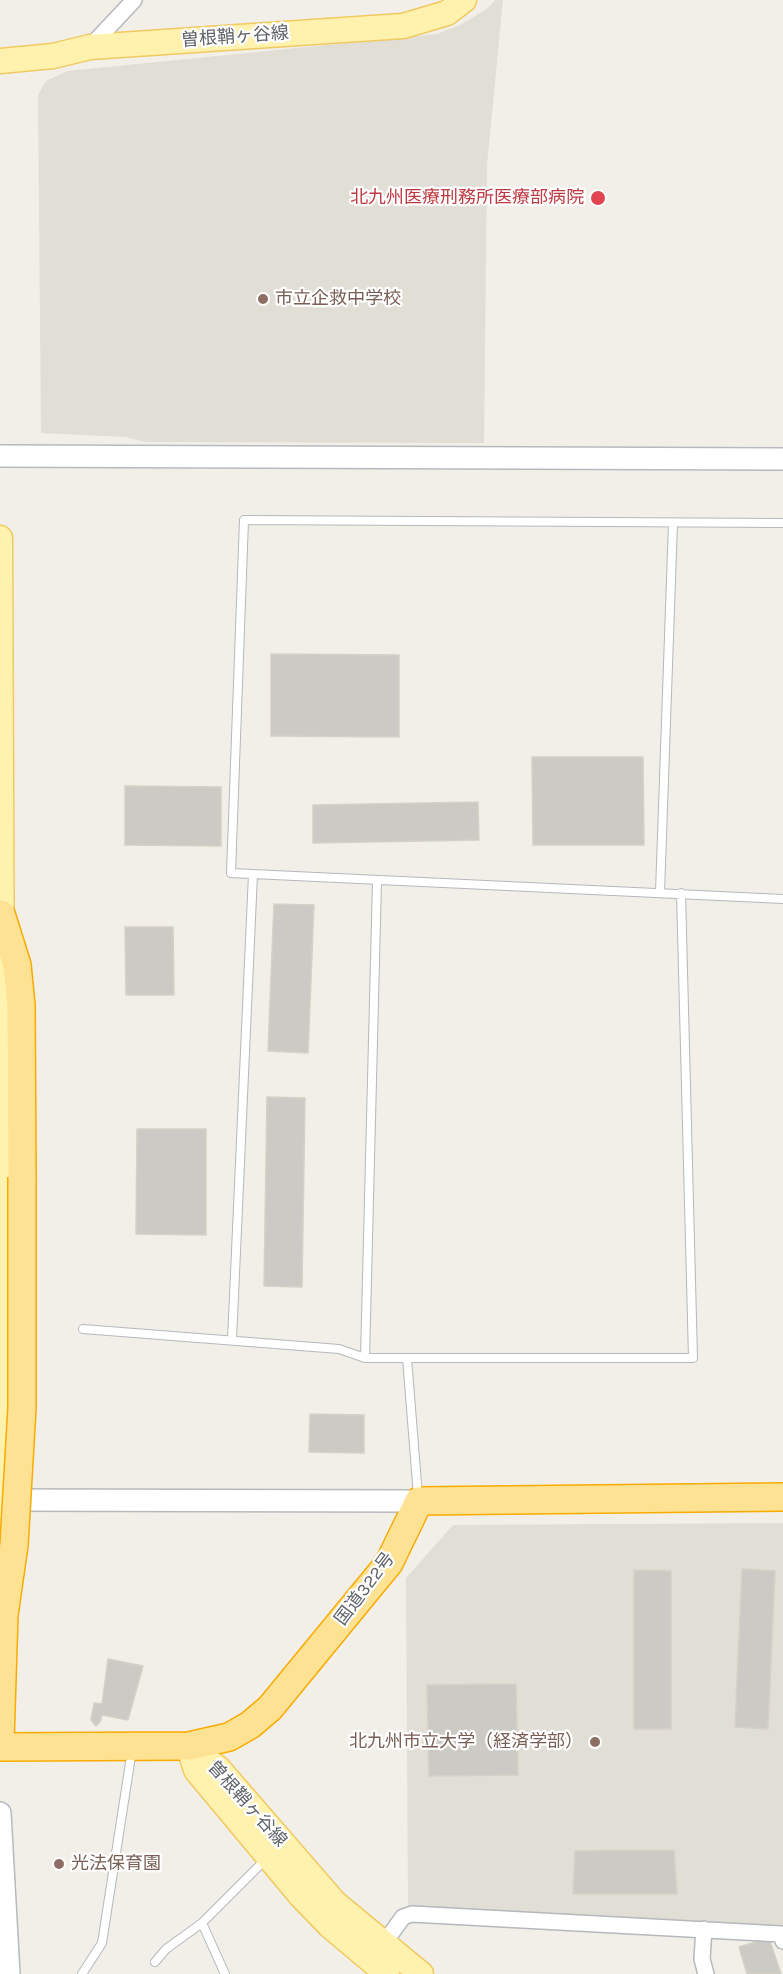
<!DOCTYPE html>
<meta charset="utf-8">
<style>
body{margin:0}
canvas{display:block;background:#f1efe8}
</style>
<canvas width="783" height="1974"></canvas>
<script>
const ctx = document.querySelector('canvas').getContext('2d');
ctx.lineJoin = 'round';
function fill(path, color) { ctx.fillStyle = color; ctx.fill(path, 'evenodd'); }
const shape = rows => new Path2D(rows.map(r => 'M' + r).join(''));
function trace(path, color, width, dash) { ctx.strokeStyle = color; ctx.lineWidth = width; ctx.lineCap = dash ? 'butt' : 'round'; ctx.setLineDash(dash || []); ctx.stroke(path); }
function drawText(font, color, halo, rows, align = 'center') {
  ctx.font = font + ' Karla,"Noto Sans JP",sans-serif'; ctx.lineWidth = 4.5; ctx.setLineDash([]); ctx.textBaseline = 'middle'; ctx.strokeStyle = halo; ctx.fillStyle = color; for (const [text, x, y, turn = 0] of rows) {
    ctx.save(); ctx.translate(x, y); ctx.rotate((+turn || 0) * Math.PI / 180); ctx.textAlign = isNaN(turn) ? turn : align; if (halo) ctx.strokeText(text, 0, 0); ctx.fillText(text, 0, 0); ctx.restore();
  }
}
fill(shape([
 [495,0,503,0,487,165,484,443,145,442,126,437,41,433,38,95,46,81,67,71,437,34,460,25,488,8],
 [783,1523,783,1930,408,1906,406,1578,453,1525]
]), '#e1ded6');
const building = shape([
 [271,654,399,655,399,737,271,736,271,654],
 [532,757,643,757,644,845,533,845,532,757],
 [125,786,221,787,221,846,125,845,125,786],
 [478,802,479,840,313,843,313,805,478,802],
 [274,904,314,905,308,1053,268,1051,274,904],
 [125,927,173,927,174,995,126,995,125,927],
 [267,1097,305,1098,302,1287,264,1286,267,1097],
 [137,1129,206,1129,206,1235,136,1234,137,1129],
 [310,1414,364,1415,364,1453,309,1452,310,1414],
 [742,1569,775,1571,768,1729,735,1727,742,1569],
 [634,1570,671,1571,671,1729,634,1729,634,1570],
 [108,1659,143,1666,128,1720,102,1715,100,1722,96,1726,91,1720,94,1703,102,1704,108,1659],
 [516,1684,518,1775,429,1776,427,1685,516,1684],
 [674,1850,677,1894,573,1894,575,1851,674,1850],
 [769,1938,781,1974,747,1974,739,1947,769,1938]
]);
fill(building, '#cccac5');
trace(building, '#d6d1c6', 1.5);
const lane = shape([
 [783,523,244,520,231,873,783,899],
 [660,892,673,523],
 [83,1329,339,1349,365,1358,693,1358,681,893],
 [232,1340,253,874],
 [365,1358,377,881],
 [407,1358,418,1496],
 [202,1923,225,1974],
 [155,1962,166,1949,202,1923,267,1858],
 [82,1974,102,1943,132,1750]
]);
const street = shape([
 [90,47,134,0],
 [704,1929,702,1959,706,1974],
 [385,1942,403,1917,412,1914,781,1934,783,1941]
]);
const secondary = shape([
 [0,456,783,459],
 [2,1500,419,1501],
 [0,1813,9,1974]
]);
const primary = shape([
 [0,61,53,56,90,47,403,26,447,13,464,0],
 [0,538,4,1507],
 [189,1746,219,1769,335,1903,421,1974],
 [189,1748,196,1770,301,1896,330,1926,387,1974]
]);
const highway = shape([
 [1,914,17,965,21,1005,22,1177],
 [0,1740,4,1615,14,1545],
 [0,1747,189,1746,229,1737,250,1725,270,1708,389,1563,419,1501,783,1497]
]);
trace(lane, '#b5b8bc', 10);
trace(street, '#b5b8bc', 18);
trace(secondary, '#b6babf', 24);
trace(primary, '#f2c960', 27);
trace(highway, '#f9ab00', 30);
trace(lane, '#fff', 8);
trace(street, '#fff', 15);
trace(secondary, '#fff', 21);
trace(primary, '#fff2af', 24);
trace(highway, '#fde293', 27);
const highwayBridge = shape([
 [14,1545,22,1408,22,1177]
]);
trace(highwayBridge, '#f9ab00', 30, []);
trace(highwayBridge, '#fde293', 27);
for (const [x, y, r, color] of [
 [598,198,8,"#e0444e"],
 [263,299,6,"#8d6e63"],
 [595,1742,6,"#8d6e63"],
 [59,1864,6,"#8d6e63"]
]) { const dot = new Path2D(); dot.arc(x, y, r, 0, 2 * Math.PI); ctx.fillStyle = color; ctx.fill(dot); trace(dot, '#fff', 2); }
drawText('18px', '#5f6368', '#fff', [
 ["曽根鞘ヶ谷線",235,37,-4],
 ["国道322号",365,1589,-53],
 ["曽根鞘ヶ谷線",247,1804,48]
]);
drawText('18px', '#be3a42', '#fff', [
 ["北九州医療刑務所医療部病院",584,198]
], 'right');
drawText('18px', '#785e54', '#fff', [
 ["市立企救中学校",275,299],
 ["北九州市立大学（経済学部）",583,1742,"right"],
 ["光法保育園",71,1864]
], 'left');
</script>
